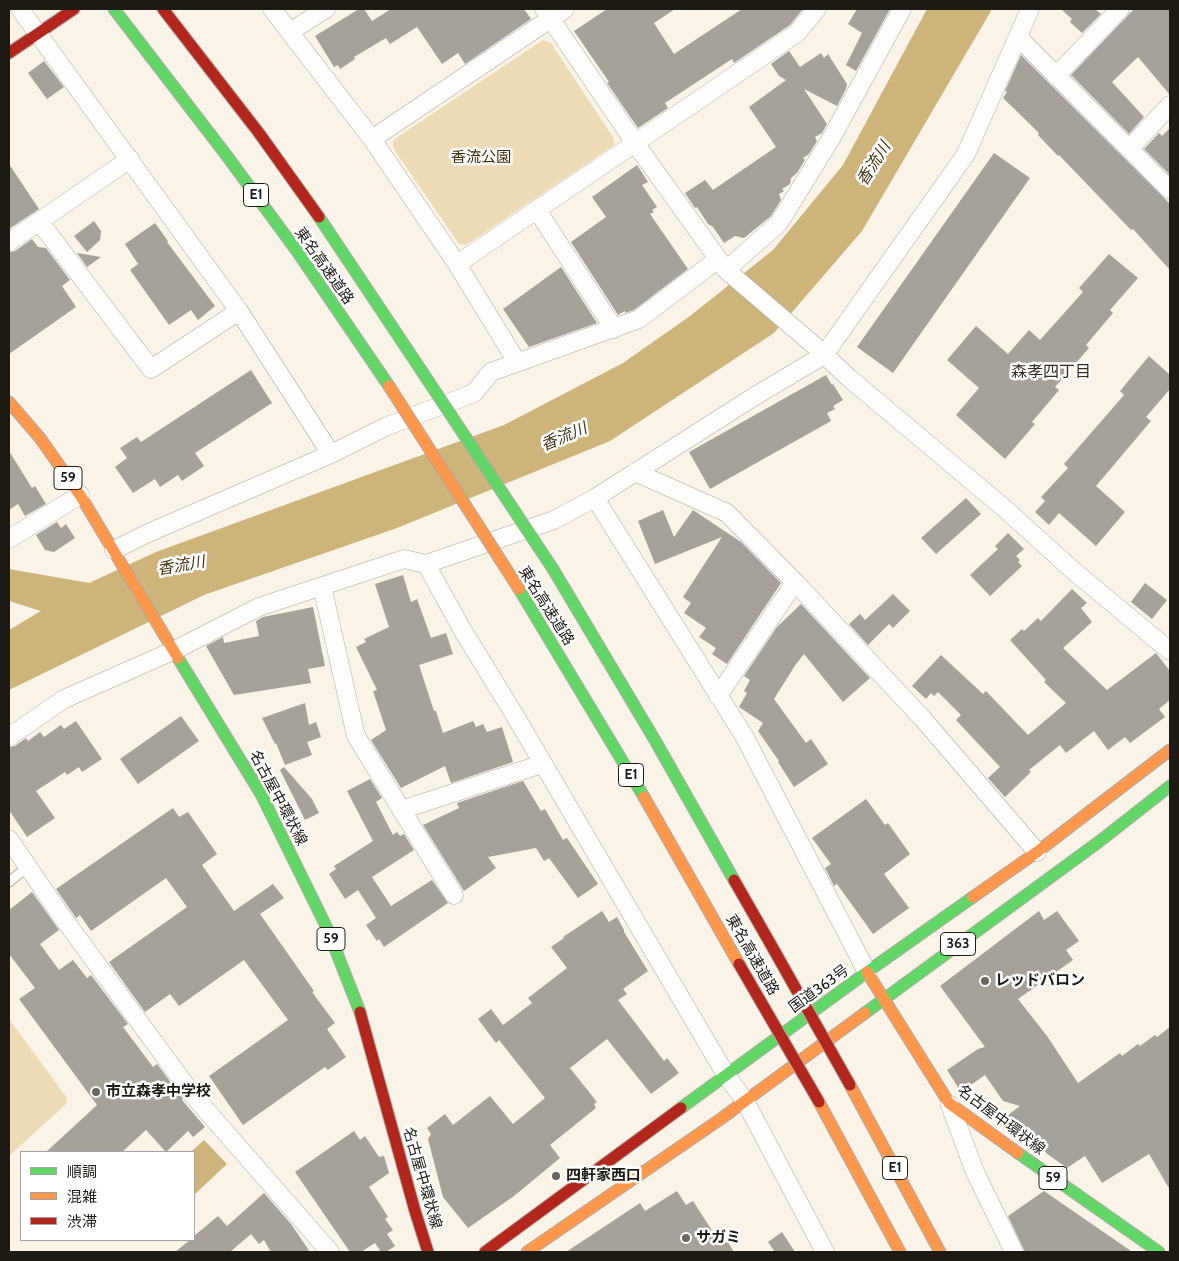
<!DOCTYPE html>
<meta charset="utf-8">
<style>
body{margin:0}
#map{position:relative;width:1179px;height:1261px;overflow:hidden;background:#f9f3e8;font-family:Cabin,"Noto Sans JP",sans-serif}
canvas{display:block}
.frame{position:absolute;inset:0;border:10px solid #1d1a13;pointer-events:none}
.legend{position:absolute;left:20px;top:1151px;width:175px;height:90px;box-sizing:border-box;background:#fff;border:1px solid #a5a3a1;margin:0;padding:6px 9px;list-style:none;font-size:15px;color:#1d1a13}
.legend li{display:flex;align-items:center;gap:10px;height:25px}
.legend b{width:25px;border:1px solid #a5a3a1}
</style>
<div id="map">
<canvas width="1179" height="1261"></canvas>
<div class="frame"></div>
<ul class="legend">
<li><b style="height:6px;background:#63d668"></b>順調</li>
<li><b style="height:6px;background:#ff974d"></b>混雑</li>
<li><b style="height:6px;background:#b3261e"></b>渋滞</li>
</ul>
</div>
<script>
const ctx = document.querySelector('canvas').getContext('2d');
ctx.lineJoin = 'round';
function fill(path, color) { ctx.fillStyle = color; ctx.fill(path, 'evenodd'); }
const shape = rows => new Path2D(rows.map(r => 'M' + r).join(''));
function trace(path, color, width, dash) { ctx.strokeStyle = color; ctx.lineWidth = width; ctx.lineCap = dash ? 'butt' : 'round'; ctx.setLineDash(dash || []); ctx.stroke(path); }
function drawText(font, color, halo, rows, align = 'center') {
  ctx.font = font + ' Cabin,"Noto Sans JP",sans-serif'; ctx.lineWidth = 5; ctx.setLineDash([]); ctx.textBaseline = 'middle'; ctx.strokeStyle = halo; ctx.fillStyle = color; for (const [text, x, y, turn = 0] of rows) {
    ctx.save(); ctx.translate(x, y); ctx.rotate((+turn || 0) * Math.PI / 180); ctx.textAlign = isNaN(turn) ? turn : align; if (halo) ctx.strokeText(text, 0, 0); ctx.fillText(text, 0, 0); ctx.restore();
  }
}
fill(shape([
 [543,40,551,43,614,139,614,145,466,245,459,244,393,148,393,140],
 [9,1019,67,1098,66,1104,9,1156]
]), '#ecdbb4');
fill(shape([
 [927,9,989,9,991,11,862,231,774,333,610,441,397,528,204,595,9,690,9,630,41,611,9,601,9,569,89,583,156,552,504,425,623,363,690,316,773,250,843,165],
 [204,1140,227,1164,194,1195,194,1152,191,1152]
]), '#ccb47b');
fill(shape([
 [359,9,364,9,372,21,391,9,524,9,531,19,465,64,458,53,442,64,417,27,390,44,386,38,354,57,355,59,340,69,338,65,334,67,315,36],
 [607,9,675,9,654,23,674,54,742,9,803,9,790,25,734,63,732,59,665,103,668,108,638,128,607,83,609,82,574,31],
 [857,9,890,9,856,71,846,65,862,33,848,24],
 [1061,9,1095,9,1101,14,1082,33,1070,22,1072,19],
 [1134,9,1170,9,1170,95,1138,57,1112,82,1144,117,1129,134,1071,75],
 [789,51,800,67,821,53,824,58,828,54,847,84,846,89,837,106,804,89,827,124,822,133,815,137,817,141,809,154,803,158,805,160,797,173,791,178,790,184,782,189,784,191,779,194,781,200,771,216,744,238,735,236,724,243,713,227,708,224,697,207,695,208,685,193,705,180,713,190,776,147,749,107,786,80,779,76,771,64],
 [1021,55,1170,204,1170,270,1133,229,1131,230,1059,155,1058,156,1038,135,1039,133,1003,98,1007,92,1005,91],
 [44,61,64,87,47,99,28,73],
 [1170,128,1170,172,1169,174,1144,149,1159,133,1162,136],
 [994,153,1030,178,893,373,857,347],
 [9,164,39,209,9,229],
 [637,165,648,182,642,185,657,207,652,210,654,212,650,214,688,269,634,310,625,313,625,311,618,315,571,242,606,217,592,197],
 [94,221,101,231,100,240,87,252,74,236],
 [155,223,168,241,167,242,215,306,198,320,191,310,169,325,130,270,138,264,125,244],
 [32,239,38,247,46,248,70,280,62,286,76,307,9,354,9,252,15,251],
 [77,253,101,257,87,267],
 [1109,254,1138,278,1110,310,1113,313,1086,345,1089,348,1055,387,1059,390,1032,422,1035,424,1005,459,956,415,979,388,947,360,976,326,1008,354,1029,330,1040,340,1083,292,1079,288],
 [561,267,597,323,529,347,503,309],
 [1149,356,1170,375,1170,389,1146,417,1151,421,1096,486,1125,512,1096,546,1059,513,1049,525,1035,512,1045,501,1041,497,1068,468,1064,464,1124,395,1120,391],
 [251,370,272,403,195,453,204,466,182,481,178,475,160,487,155,479,133,493,115,467,127,458,120,448,137,437,141,442],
 [826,375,832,385,833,384,843,400,833,406,835,409,827,413,831,421,710,489,689,452],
 [9,451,32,488,35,486,46,504,25,516,18,504,9,510],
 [966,498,981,514,936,554,921,538],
 [663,510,674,537,693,510,741,542,781,583,727,664,712,654,716,648,699,637,706,628,684,613,691,603,683,597,722,537,655,564,638,521],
 [57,522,61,528,66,524,75,538,54,552,45,550,36,535],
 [1008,533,1024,549,1016,556,1020,560,1018,562,1022,566,990,596,970,575,998,549,995,546],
 [403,575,411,602,417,599,431,638,446,633,453,654,419,665,434,711,436,711,443,733,473,721,476,727,483,724,487,732,502,727,513,762,451,783,445,766,401,788,371,740,386,730,373,691,377,690,356,647,366,642,364,639,389,627,375,584],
 [1145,583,1167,600,1152,619,1131,602],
 [1072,589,1087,603,1081,608,1092,622,1063,648,1107,690,1156,653,1170,671,1170,700,1159,709,1165,717,1130,743,1125,737,1108,750,1094,731,1066,753,1060,745,1029,770,1031,772,1005,797,988,778,1000,767,956,720,961,715,938,692,934,696,931,693,926,699,912,686,941,655,983,694,986,691,1028,735,1066,703,1044,682,1046,680,1010,640,1022,629,1024,631,1038,618,1041,621],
 [893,594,910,611,893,628,889,624,868,645,849,624,860,614,865,620],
 [801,604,870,678,843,702,804,654,796,664,774,699,806,743,811,739,828,764,794,787,778,762,779,761,758,731,763,723,739,707,747,693,744,691,750,680,744,676,777,627],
 [313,607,325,666,308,669,311,683,234,695,206,646,223,637,224,643,259,636,256,621,263,617],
 [305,703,309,725,316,722,321,737,307,742,312,755,285,765,276,743,275,744,262,718],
 [181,716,199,741,138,784,120,759],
 [76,721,102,759,82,772,79,767,67,775,65,772,36,791,55,818,27,837,9,810,9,747,15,746,26,738,28,741,40,732,44,737,61,725,64,729],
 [284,767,312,799,319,813,305,820,280,770],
 [370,779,382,798,376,802,393,835,397,832,400,836,404,834,414,850,372,877,391,906,432,880,448,903,384,947,379,939,377,941,366,925,376,918,358,890,345,899,329,874,336,869,334,866,373,841,347,791],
 [523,781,541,811,545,809,563,840,567,838,598,884,578,898,549,858,544,861,536,848,488,857,496,868,464,891,423,825,459,808,457,803],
 [866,799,885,825,888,823,910,854,884,874,909,908,873,934,837,884,834,886,825,868,831,864,812,838],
 [173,808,179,817,188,812,217,854,202,865,234,911,273,884,284,898,260,914,314,991,312,992,335,1023,327,1029,346,1057,328,1070,325,1067,243,1125,209,1076,288,1020,244,960,179,1006,170,994,145,1012,109,962,187,907,166,878,91,931,80,915,76,918,56,889],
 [32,892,59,930,40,944,59,970,73,960,87,978,91,975,128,1024,123,1027,153,1067,157,1064,183,1099,182,1100,205,1127,193,1137,188,1131,166,1152,146,1130,122,1152,46,1152,97,1105,19,999,35,988,9,954,9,910],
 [602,911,609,922,617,917,624,930,624,932,648,971,623,989,627,994,618,1000,664,1061,667,1058,679,1073,651,1094,607,1039,570,1068,597,1102,594,1104,596,1108,550,1145,560,1158,514,1196,468,1228,443,1197,428,1139,431,1134,427,1128,445,1114,453,1125,490,1096,513,1124,545,1098,499,1040,496,1043,478,1019,491,1009,503,1025,532,1003,528,998,567,968,551,947,564,938,563,937],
 [1039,911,1044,920,1057,911,1079,941,1066,950,1073,960,1018,999,1047,1036,1078,1083,1120,1053,1122,1056,1138,1044,1140,1046,1155,1035,1157,1037,1170,1027,1170,1190,1149,1154,1102,1183,1085,1156,1067,1168,1046,1153,1037,1140,1032,1144,1011,1128,1004,1118,1020,1106,1003,1101,985,1075,961,1092,947,1070,978,1049,985,1047,940,986],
 [354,1131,360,1140,365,1136,379,1157,384,1156,389,1173,369,1187,388,1217,385,1219,393,1230,387,1234,395,1246,386,1252,381,1252,375,1243,361,1252,350,1252,295,1172],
 [677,1191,686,1205,693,1201,713,1232,719,1228,734,1252,566,1252,640,1203,645,1211],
 [1044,1191,1131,1251,1132,1252,1025,1252,1008,1216],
 [264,1193,291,1224,310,1252,271,1252,264,1240,259,1244,251,1234,230,1252,175,1252,190,1240,194,1240,194,1236,218,1216,227,1226],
 [782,1232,795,1252,775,1252,768,1242]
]), '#a6a29a');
const lane = shape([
 [9,882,27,867]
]);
const street = shape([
 [20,9,239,311,331,454],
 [272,9,372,139,457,264,517,362],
 [544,9,635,143,726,270,816,347,849,378,1004,508,1076,573,1170,651],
 [291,31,326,9],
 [1018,37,1170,190],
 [1056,76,1120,9],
 [372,139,565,9],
 [1129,149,1170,105],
 [537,210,614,329],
 [39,221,151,369,239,311],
 [9,242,130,159],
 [457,264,797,33,817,9],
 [726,270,779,223,832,137,902,9],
 [635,472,727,513,795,582,923,719,1037,852],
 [595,498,744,736,867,972],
 [9,539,80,495],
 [114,550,146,534,331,454,385,427,474,393,491,372,639,319,717,260],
 [426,564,554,520,595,498,755,396,824,355,966,154,1030,9],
 [322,586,356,736,454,895],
 [718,696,795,582],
 [9,737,64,699,175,650,259,607,404,559,426,564,463,631,514,714,726,1075,745,1101,825,1252],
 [401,810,542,764],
 [9,839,58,911,192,1094,330,1252],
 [950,1105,975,1172,1014,1252]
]);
const fast = shape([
 [114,9,227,156,299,254,389,386],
 [319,217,421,370],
 [553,569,656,742,734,880],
 [519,589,644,797],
 [178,658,261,794,327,928,360,1012],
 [865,1013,1100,841,1170,786],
 [681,1108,867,972,973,897],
 [1018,1153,1159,1252]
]);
const slow = shape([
 [9,402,40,438,80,495,178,658],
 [644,797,739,964],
 [973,897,1037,852,1170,750],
 [867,972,949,1103,1018,1153],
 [850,1085,940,1252],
 [819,1102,900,1252],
 [527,1252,722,1118,865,1013]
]);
const jam = shape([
 [163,9,259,133,319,217],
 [9,53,74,9],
 [734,880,770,943],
 [360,1012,415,1211,428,1252],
 [485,1252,681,1108]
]);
trace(lane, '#aeaaa2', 11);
trace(street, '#aeaaa2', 19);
trace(fast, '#aeaaa2', 13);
trace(slow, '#aeaaa2', 13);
trace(jam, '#aeaaa2', 13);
trace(lane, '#fefdfc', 9);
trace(street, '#fefdfc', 18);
trace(fast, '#63d668', 11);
trace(slow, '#ff974d', 11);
trace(jam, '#b3261e', 11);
const fastBridge = shape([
 [421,370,553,569]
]);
const slowBridge = shape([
 [389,386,519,589]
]);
const jamBridge = shape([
 [770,943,850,1085],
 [739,964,819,1102]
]);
trace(fastBridge, '#aeaaa2', 13, []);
trace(slowBridge, '#aeaaa2', 13, []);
trace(jamBridge, '#aeaaa2', 13, []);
trace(fastBridge, '#63d668', 11);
trace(slowBridge, '#ff974d', 11);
trace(jamBridge, '#b3261e', 11);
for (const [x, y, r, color] of [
 [985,981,5,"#6a665e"],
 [96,1092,5,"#6a665e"],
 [556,1176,5,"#6a665e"],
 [686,1238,5,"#6a665e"]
]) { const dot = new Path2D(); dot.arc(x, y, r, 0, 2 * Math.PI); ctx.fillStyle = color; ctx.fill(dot); trace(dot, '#fff', 2); }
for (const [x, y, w] of [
 [256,195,25],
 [68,478,28],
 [631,775,25],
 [331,939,28],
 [958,944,35],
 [895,1168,25],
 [1053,1178,28]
]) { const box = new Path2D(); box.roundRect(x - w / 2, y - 11.5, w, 23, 4); ctx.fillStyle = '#fff'; ctx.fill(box); trace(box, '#1d1a13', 1); }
drawText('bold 14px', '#1d1a13', null, [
 ["E1",256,195],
 ["59",68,478],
 ["E1",631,775],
 ["59",331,939],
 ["363",958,944],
 ["E1",895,1168],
 ["59",1053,1178]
]);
drawText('15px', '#3a2d0a', '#fff', [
 ["香流公園",481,158]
]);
drawText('15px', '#1d1a13', '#fff', [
 ["東名高速道路",324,266,55],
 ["東名高速道路",546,606,58],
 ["名古屋中環状線",278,798,62],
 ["東名高速道路",752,955,60],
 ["国道363号",819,989,-36],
 ["名古屋中環状線",1001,1120,37],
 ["名古屋中環状線",422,1178,74]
]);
drawText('bold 15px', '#1d1a13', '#fff', [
 ["レッドバロン",995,981],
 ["市立森孝中学校",106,1092],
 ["四軒家西口",566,1176],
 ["サガミ",696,1238]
], 'left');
drawText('italic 16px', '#423412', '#fff', [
 ["香流川",874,164,-58],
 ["香流川",564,437,-23],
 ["香流川",181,566,-10]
]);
drawText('16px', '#342e1e', '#fff', [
 ["森孝四丁目",1051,372]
]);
</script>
